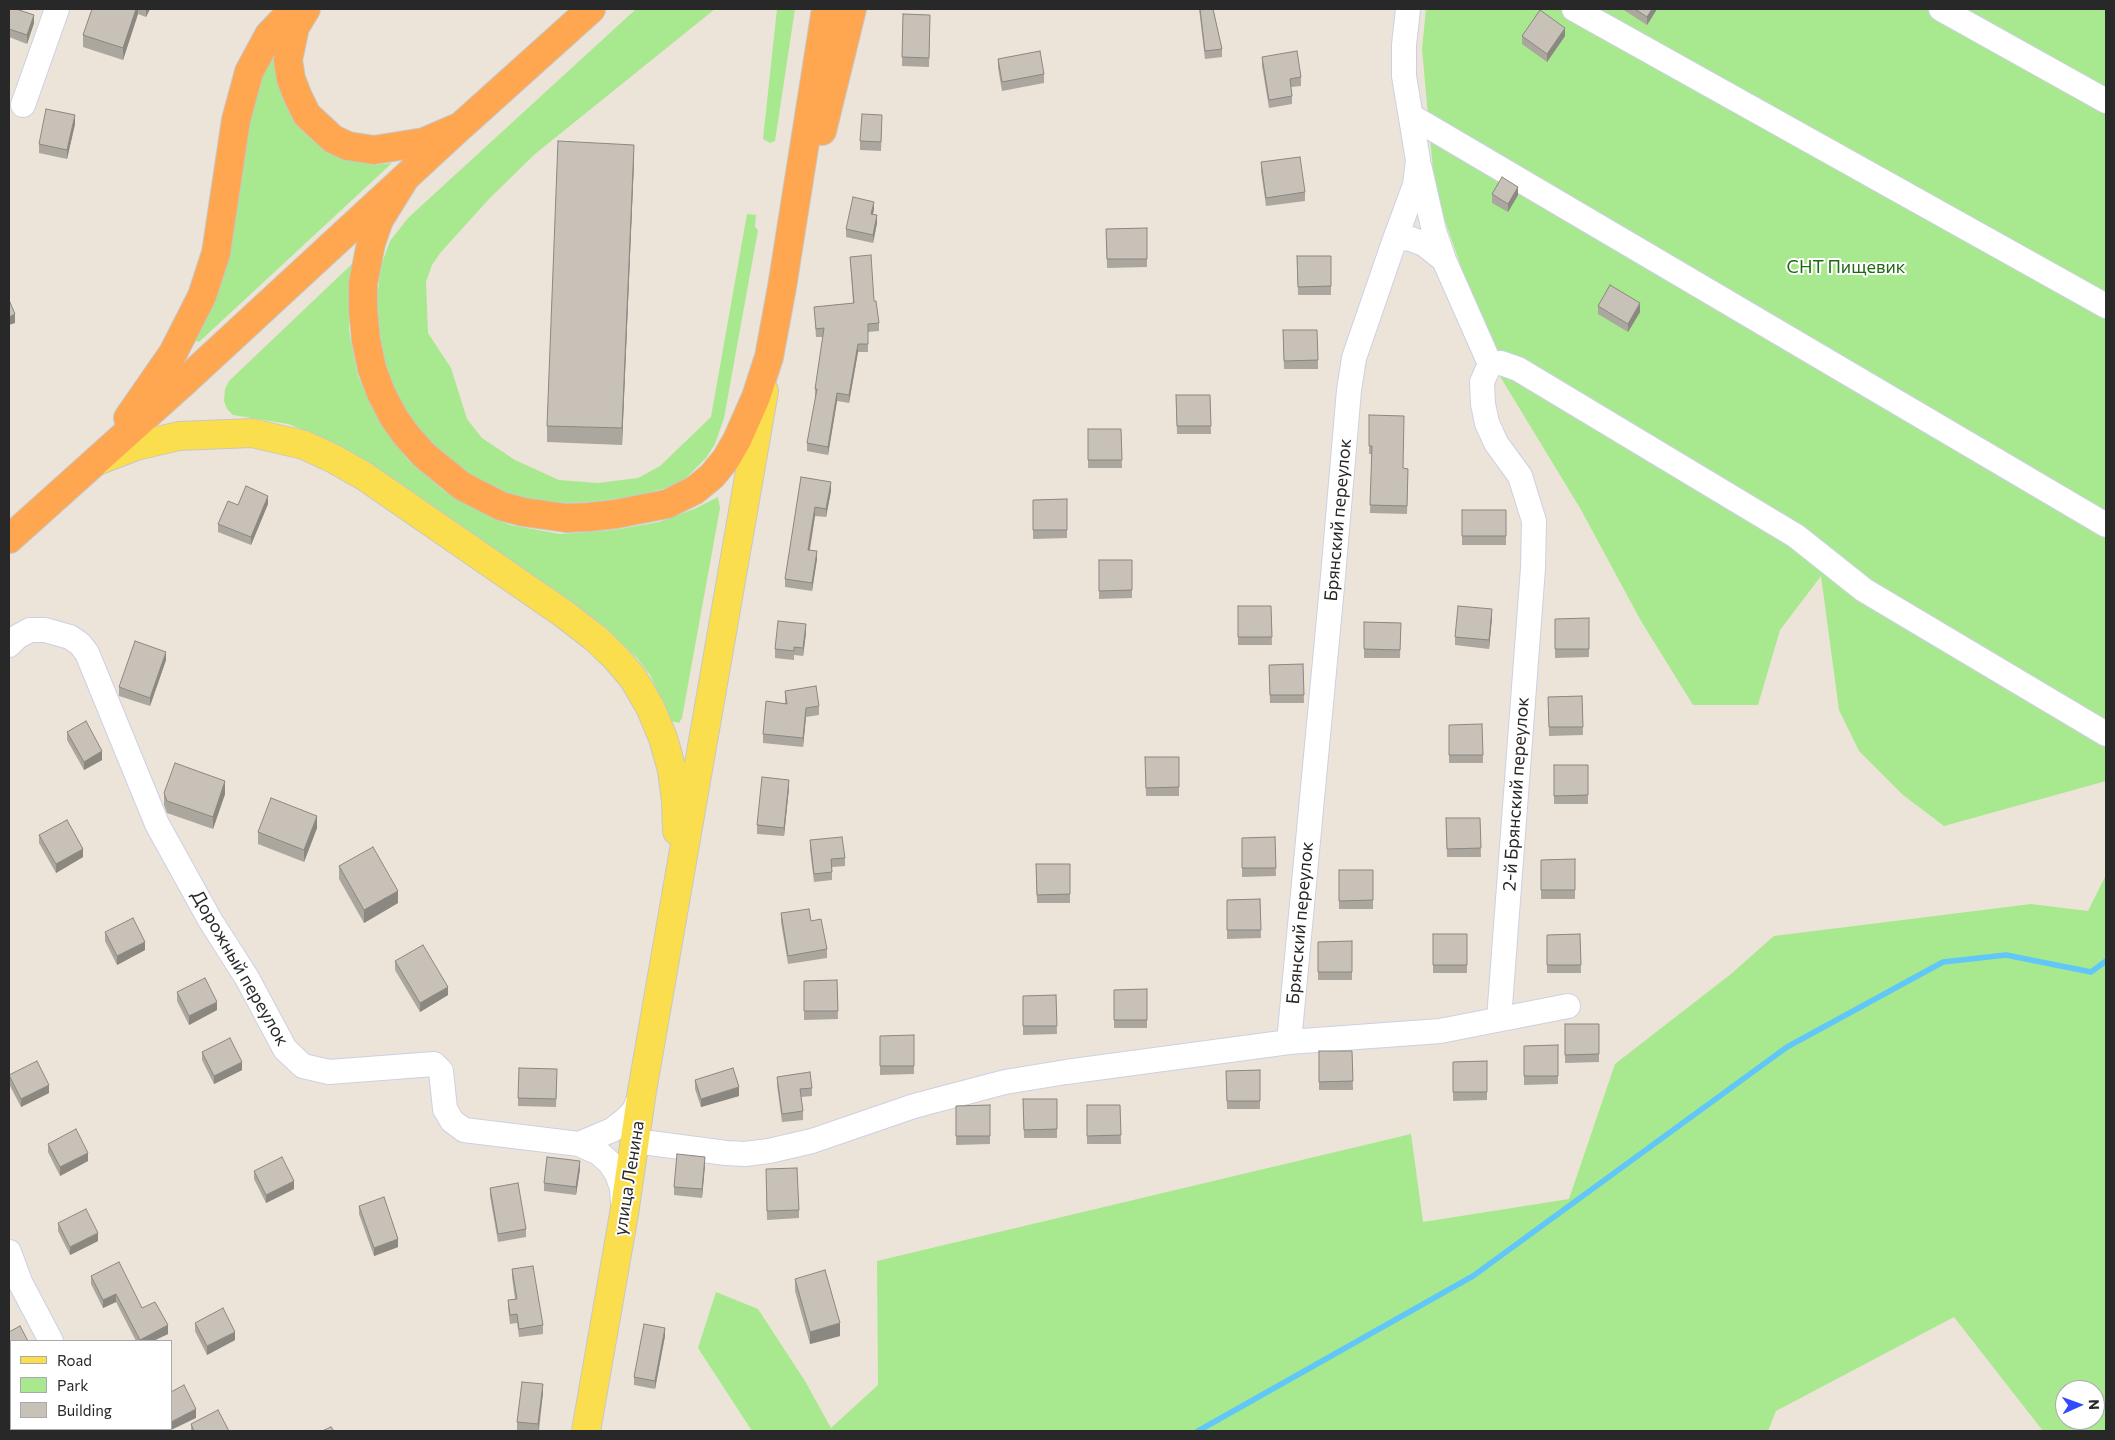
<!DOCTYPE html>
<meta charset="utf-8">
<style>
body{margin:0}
#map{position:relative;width:2115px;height:1440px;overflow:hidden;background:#ece4d8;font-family:Commissioner,sans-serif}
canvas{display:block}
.frame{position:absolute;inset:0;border:10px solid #282828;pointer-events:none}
.legend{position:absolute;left:10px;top:1340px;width:162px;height:90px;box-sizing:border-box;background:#fff;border:1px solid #a9a9a9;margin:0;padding:6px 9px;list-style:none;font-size:15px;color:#282828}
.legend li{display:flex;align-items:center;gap:10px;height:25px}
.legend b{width:25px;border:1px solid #a9a9a9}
.north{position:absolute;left:2055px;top:1380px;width:50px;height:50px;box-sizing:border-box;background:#fff;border:1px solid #a9a9a9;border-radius:50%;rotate:88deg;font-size:14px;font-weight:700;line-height:20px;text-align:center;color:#282828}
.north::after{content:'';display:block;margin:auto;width:18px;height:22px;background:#324bff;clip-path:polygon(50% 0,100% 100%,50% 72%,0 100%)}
</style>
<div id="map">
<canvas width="2115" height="1440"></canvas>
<div class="frame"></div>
<ul class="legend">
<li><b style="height:6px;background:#fbde4d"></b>Road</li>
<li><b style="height:14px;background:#a8e88f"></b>Park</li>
<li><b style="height:14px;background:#c7c1b8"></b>Building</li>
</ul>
<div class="north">N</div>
</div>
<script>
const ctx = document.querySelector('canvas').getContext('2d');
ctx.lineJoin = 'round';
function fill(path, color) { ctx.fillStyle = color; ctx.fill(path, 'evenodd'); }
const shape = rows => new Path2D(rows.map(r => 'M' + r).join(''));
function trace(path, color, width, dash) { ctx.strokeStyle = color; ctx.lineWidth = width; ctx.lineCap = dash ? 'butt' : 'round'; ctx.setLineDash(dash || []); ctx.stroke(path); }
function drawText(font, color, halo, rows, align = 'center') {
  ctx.font = font + ' Commissioner,sans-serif'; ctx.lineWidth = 4; ctx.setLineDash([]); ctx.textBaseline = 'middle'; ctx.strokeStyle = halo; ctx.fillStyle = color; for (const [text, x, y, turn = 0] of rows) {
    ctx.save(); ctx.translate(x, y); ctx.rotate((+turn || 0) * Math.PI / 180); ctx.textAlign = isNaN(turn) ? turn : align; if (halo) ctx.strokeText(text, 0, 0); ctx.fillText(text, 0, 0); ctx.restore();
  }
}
fill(shape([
 [636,9,715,9,535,154,489,199,441,252,432,265,426,282,428,333,451,368,467,419,482,438,515,460,559,480,598,483,638,478,660,466,711,417,747,214,756,215,755,227,758,230,724,418,715,444,706,458,684,480,670,487,636,496,591,502,565,503,539,501,513,495,491,487,469,474,434,446,420,431,400,401,391,384,382,353,377,298,381,266,390,241,408,218],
 [777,9,795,9,775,141,770,143,763,139],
 [1426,9,2106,9,2106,781,1944,826,1903,795,1859,751,1839,710,1821,576,1780,630,1758,705,1693,705,1641,621,1580,508,1498,373,1435,192,1422,49],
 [278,39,325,150,339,158,358,162,374,165,392,163,199,342,193,340,230,250,235,224,244,142,253,91],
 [353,263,349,292,349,331,358,376,379,420,393,440,408,460,443,490,489,516,510,525,560,534,613,530,659,522,694,509,718,497,720,508,682,718,679,723,671,721,650,675,637,658,604,626,582,610,390,477,308,432,288,424,233,415,227,409,224,401,225,389,229,381],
 [2106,875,2106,1429,2103,1431,2043,1431,1954,1317,1776,1411,1768,1431,752,1431,698,1348,716,1292,758,1309,805,1381,831,1428,878,1385,877,1261,1411,1134,1423,1222,1569,1199,1615,1064,1731,974,1774,936,2031,904,2088,911],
 [2065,1390,2095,1390,2095,1420,2065,1420]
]), '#a8e88f');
trace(shape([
 [1198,1431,1473,1276,1787,1047,1943,962,2006,955,2091,972,2106,961]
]), '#61c6f8', 5.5);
const minor = shape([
 [1574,9,2106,306],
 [1941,9,2106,101],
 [23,105,57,9],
 [1411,116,2106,525],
 [1420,169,1434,231,1444,260,1490,364],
 [1396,237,1411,239,1424,244,1444,260],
 [9,645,17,637,30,630,45,630,70,637,80,644,87,653,157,824,210,920,247,978,285,1049,303,1066,329,1072,434,1064,441,1071,445,1109,452,1121,464,1130,579,1144,599,1153,610,1163,617,1174,622,1188,623,1202],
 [1499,1019,1533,568,1534,521,1520,476,1496,443,1487,423,1483,404,1482,382,1490,364,1501,363,1518,369,1796,536,1864,590,2106,734],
 [1289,1042,1333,576,1349,390,1354,358,1394,242,1415,185,1418,160,1404,76,1404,45,1408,9],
 [635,1141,726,1153,745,1154,769,1151,812,1141,914,1106,1005,1082,1066,1072,1289,1042,1440,1031,1568,1006],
 [579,1144,612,1130,625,1120,634,1111,641,1094],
 [9,1252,20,1282,51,1341],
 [113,1429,116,1431]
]);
const major = shape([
 [97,461,136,446,179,436,252,433,304,445,334,459,364,476,564,614,594,637,616,658,633,678,650,707,663,738,672,770,676,801,677,831],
 [586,1431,624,1214,642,1091,764,391]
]);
const highway = shape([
 [306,9,295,27,288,60,291,79,298,97,307,115,333,139,348,146,374,150,424,142,461,126,591,9],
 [822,131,852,9],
 [405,178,379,220,371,243,363,284,363,309,366,340,372,369,381,393,394,418,407,436,424,455,462,486,501,506,523,512,566,518,589,517,616,514,667,504,695,490,712,476,726,459,737,440,756,397,769,357,782,287,826,9],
 [128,418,173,353,202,296,216,253,236,120,249,72,269,35,294,9],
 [9,539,185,381,461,126]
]);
trace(minor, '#cdd0e3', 26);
trace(major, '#c7c7c7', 30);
trace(highway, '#c7c7c7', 30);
trace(minor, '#fff', 24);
trace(major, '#fbde4d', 28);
trace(highway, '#ffa650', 28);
fill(shape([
 [9,9,34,23,27,44,9,37],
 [92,9,150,9,146,17,138,14,123,60,83,47,83,35],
 [1199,9,1213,9,1222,49,1222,57,1205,59],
 [1624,9,1657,9,1647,25,1624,10],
 [903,14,930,15,929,67,902,66],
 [1522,36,1565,36,1547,62,1522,44],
 [1262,57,1301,77,1301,86,1291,87,1292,96,1292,104,1269,108,1262,66],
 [998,59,1044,74,1044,83,1002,91,998,68],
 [882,123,881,151,860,150,860,141],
 [75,124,67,159,39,153,39,144],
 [634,161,622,445,547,442,547,426],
 [1261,162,1305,192,1305,201,1266,206,1261,171],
 [1492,194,1518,195,1508,212,1492,203],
 [874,209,873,214,877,223,873,243,846,237,846,229],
 [1147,228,1147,267,1107,268,1106,229],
 [1297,256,1331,256,1331,295,1298,295],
 [850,257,874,301,879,323,879,331,868,332,868,352,858,352,849,403,837,401,828,455,807,451,807,443,816,397,815,397,815,389,823,337,816,337,814,307,853,303],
 [1598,306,1640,312,1628,332,1598,314],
 [1283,330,1318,360,1318,369,1284,369],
 [1176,395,1210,395,1211,434,1177,434],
 [1369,415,1403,468,1408,469,1407,514,1370,513,1372,454,1369,454],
 [1088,429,1121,429,1122,468,1088,468],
 [801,477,831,491,826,517,815,516,810,550,817,559,812,591,785,587,785,579],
 [1067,499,1067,538,1033,539,1033,500],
 [268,504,251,545,218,532,218,524,238,505],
 [1462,510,1506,510,1506,545,1462,545],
 [1099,560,1132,560,1132,598,1099,599],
 [1238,606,1271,606,1272,645,1238,645],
 [1492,618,1489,649,1455,645,1455,637],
 [1589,618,1589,657,1555,658,1555,619],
 [1364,622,1401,623,1400,658,1364,658],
 [806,633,803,656,794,655,794,660,775,658,775,649],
 [166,660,150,706,119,696,119,687],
 [1303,664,1304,703,1270,703,1269,665],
 [785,691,819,706,819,715,806,717,803,747,763,743,763,734,785,703],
 [1582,696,1583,735,1549,736,1548,697],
 [1449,725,1483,755,1483,763,1449,763],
 [67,732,102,760,84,770,67,740],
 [1145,757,1179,787,1179,796,1146,796],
 [1554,765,1588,795,1588,804,1554,804],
 [789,788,784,836,757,834,757,825],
 [164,793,225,794,213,829,167,813,164,805],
 [1446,818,1480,818,1481,857,1447,857],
 [317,828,304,862,258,844,258,832],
 [39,835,83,857,56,873,39,843],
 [1275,837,1276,876,1242,877,1242,838],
 [810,840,845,858,845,866,832,867,832,880,814,882,810,849],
 [1575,859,1575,899,1541,899,1541,860],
 [1036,864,1070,894,1070,903,1037,903],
 [339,866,398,903,364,923,339,879],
 [1339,870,1373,900,1373,909,1339,909],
 [1260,899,1261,938,1227,939,1227,900],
 [781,913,811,921,827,949,827,958,788,964,781,922],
 [105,932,145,950,117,965,105,941],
 [1433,934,1467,934,1467,973,1433,973],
 [1580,934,1581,973,1547,973,1547,935],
 [1352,941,1352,980,1318,980,1318,942],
 [395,961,448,995,420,1012,395,970],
 [837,980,838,1019,804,1020,804,981],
 [1147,989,1147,1028,1114,1028,1114,990],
 [177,992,217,1010,189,1025,177,1001],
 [1056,995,1057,1034,1023,1035,1023,996],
 [1565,1024,1599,1024,1599,1062,1565,1063],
 [880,1036,914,1066,914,1074,880,1075],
 [1558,1045,1558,1084,1524,1085,1524,1046],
 [1319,1051,1352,1051,1353,1090,1319,1090],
 [202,1052,242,1070,214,1084,202,1060],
 [1487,1061,1487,1100,1453,1101,1453,1062],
 [1260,1070,1260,1109,1227,1109,1226,1071],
 [9,1075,49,1093,21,1107,9,1084],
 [557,1077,556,1107,518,1106,518,1098],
 [777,1077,812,1088,812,1096,801,1097,803,1111,803,1120,782,1122,777,1085],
 [695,1080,739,1096,701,1107,695,1089],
 [1023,1099,1057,1099,1057,1138,1024,1138],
 [990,1105,990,1144,956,1145,956,1106],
 [1087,1105,1120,1105,1121,1144,1087,1144],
 [48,1144,88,1161,60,1176,48,1152],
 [705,1165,702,1198,674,1195,674,1187],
 [580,1169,576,1195,544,1191,544,1183],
 [254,1171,294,1189,266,1203,254,1179],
 [766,1177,799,1210,799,1218,767,1220],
 [490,1188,526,1229,526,1237,498,1242,490,1196],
 [359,1206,398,1247,374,1256,359,1214],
 [58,1223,98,1241,70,1255,58,1231],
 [512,1269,543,1325,543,1334,519,1337,517,1323,510,1324,508,1308,508,1300,515,1299,512,1277],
 [91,1276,142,1308,168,1334,153,1341,136,1341,116,1302,103,1308,91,1284],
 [795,1279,840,1336,810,1344,795,1291],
 [195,1323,235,1340,207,1355,195,1331],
 [665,1336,655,1389,634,1385,634,1377],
 [543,1393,539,1431,517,1430,517,1422],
 [191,1424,229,1431,191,1431]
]), '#aba69e');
fill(shape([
 [136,9,138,9,138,14,123,60,123,48],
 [146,9,150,9,146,17],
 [1652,9,1657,9,1647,25,1647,17],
 [34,15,34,23,27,44,27,35],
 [1565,28,1565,36,1547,62,1547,54],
 [75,115,75,124,67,159,67,150],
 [634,145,634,161,622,445,622,428],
 [1518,187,1518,195,1508,212,1508,204],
 [874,202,874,209,871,222,871,214],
 [877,215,877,223,873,243,873,235],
 [1640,303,1640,312,1628,332,1628,324],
 [15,314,15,323,9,325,9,317],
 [858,344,858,352,849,403,849,395],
 [837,393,837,401,828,455,828,447],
 [831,482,831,491,826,517,826,509],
 [268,496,268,504,251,545,251,537],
 [815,507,815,516,808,558,808,550],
 [817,551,817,559,812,591,812,583],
 [1492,609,1492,618,1489,649,1489,640],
 [806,624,806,633,803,656,803,648],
 [166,652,166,660,150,706,150,698],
 [806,708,806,717,803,747,803,738],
 [102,751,102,760,84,770,84,762],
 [789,780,789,788,784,836,784,828],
 [225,781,225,794,213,829,213,817],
 [317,816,317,828,304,862,304,850],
 [83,849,83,857,56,873,56,864],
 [398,891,398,903,364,923,364,910],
 [145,942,145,950,117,965,117,956],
 [448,987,448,995,420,1012,420,1003],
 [217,1002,217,1010,189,1025,189,1016],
 [242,1062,242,1070,214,1084,214,1076],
 [49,1085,49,1093,21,1107,21,1099],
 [739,1087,739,1096,701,1107,701,1099],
 [88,1153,88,1161,60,1176,60,1167],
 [705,1157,705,1165,702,1198,702,1189],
 [580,1161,580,1169,576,1195,576,1187],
 [294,1181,294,1189,266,1203,266,1195],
 [98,1233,98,1241,70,1255,70,1247],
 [398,1239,398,1247,374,1256,374,1248],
 [116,1294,116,1302,103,1308,103,1300],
 [840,1323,840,1336,810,1344,810,1332],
 [168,1325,168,1334,153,1341,140,1341,140,1340],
 [665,1328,665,1336,655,1389,655,1381],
 [235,1332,235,1340,207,1355,207,1346],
 [11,1360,11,1369,9,1370,9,1362],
 [543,1384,543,1393,538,1431,538,1424],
 [196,1409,196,1418,169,1431,168,1431,168,1429,171,1429,171,1422]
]), '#8b8781');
const building = shape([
 [9,9,16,9,34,15,27,35,9,29,9,9],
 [92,9,136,9,123,48,83,35,92,9],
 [1200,9,1213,9,1222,49,1205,51,1200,9],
 [1635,9,1652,9,1647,17,1635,9],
 [1540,10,1565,28,1547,54,1522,36,1540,10],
 [903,14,930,15,929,58,902,57,903,14],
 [1040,51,1044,74,1002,82,998,59,1040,51],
 [1297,51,1301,77,1290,79,1292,96,1269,100,1262,57,1297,51],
 [46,109,75,115,67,150,39,144,46,109],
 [862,114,882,115,881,142,860,141,862,114],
 [558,141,634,145,622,428,547,426,558,141],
 [1300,157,1305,192,1266,198,1261,162,1300,157],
 [1502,177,1518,187,1508,204,1492,194,1502,177],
 [853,197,874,202,871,214,877,215,873,235,846,229,853,197],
 [1147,228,1147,259,1107,259,1106,229,1147,228],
 [871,255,874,301,876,301,879,323,868,324,868,344,858,344,849,395,837,393,828,447,807,443,817,389,815,389,824,328,816,329,814,307,854,303,850,257,871,255],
 [1297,256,1331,256,1331,286,1298,287,1297,256],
 [1610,285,1640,303,1628,324,1598,306,1610,285],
 [9,300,15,314,9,317,9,300],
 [1283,330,1317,330,1318,360,1284,361,1283,330],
 [1176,395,1210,395,1211,426,1177,426,1176,395],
 [1369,415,1404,416,1403,468,1408,469,1407,506,1370,505,1372,446,1369,446,1369,415],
 [1088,429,1121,429,1122,460,1088,460,1088,429],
 [801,477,831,482,826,509,815,507,808,550,817,551,812,583,785,579,801,477],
 [246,486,268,496,251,537,218,524,228,501,238,505,246,486],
 [1067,499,1067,530,1033,530,1033,500,1067,499],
 [1462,510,1506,510,1506,536,1462,536,1462,510],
 [1099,560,1132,560,1132,590,1099,591,1099,560],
 [1238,606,1271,606,1272,637,1238,637,1238,606],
 [1458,606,1492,609,1489,640,1455,637,1458,606],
 [1589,618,1589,649,1555,649,1555,619,1589,618],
 [778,621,806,624,803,648,794,647,794,651,775,649,778,621],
 [1364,622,1401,623,1400,650,1364,649,1364,622],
 [135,641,166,652,150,698,119,687,135,641],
 [1303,664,1304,695,1270,695,1269,665,1303,664],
 [816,686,819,706,806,708,803,738,763,734,766,701,787,704,785,691,816,686],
 [1582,696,1583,727,1549,727,1548,697,1582,696],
 [86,721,102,751,84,762,67,732,86,721],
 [1482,724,1483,755,1449,755,1449,725,1482,724],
 [1145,757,1179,757,1179,787,1146,788,1145,757],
 [175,763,225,781,213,817,167,801,164,793,175,763],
 [1554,765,1588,765,1588,795,1554,796,1554,765],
 [762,777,789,780,784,828,757,825,762,777],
 [271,798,317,816,304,850,258,832,271,798],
 [1446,818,1480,818,1481,848,1447,849,1446,818],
 [67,820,83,849,56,864,39,835,67,820],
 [842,837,845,858,831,859,832,872,814,874,810,840,842,837],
 [1275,837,1276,868,1242,868,1242,838,1275,837],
 [373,847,398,891,364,910,339,866,373,847],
 [1575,859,1575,890,1541,890,1541,860,1575,859],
 [1036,864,1070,864,1070,894,1037,895,1036,864],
 [1339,870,1373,870,1373,900,1339,901,1339,870],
 [1260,899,1261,930,1227,930,1227,900,1260,899],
 [809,909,811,921,821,919,827,949,788,956,781,913,809,909],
 [133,918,145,942,117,956,105,932,133,918],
 [1433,934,1467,934,1467,965,1433,965,1433,934],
 [1580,934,1581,965,1547,965,1547,935,1580,934],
 [1352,941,1352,972,1318,972,1318,942,1352,941],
 [423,945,448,987,420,1003,395,961,423,945],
 [205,978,217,1002,189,1016,177,992,205,978],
 [837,980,838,1011,804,1011,804,981,837,980],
 [1147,989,1147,1020,1114,1020,1114,990,1147,989],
 [1056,995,1057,1026,1023,1026,1023,996,1056,995],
 [1565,1024,1599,1024,1599,1054,1565,1055,1565,1024],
 [914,1035,914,1066,880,1066,880,1036,914,1035],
 [230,1038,242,1062,214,1076,202,1052,230,1038],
 [1558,1045,1558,1076,1524,1076,1524,1046,1558,1045],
 [1319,1051,1352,1051,1353,1081,1319,1082,1319,1051],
 [37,1061,49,1085,21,1099,9,1075,37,1061],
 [1487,1061,1487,1092,1453,1092,1453,1062,1487,1061],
 [519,1068,557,1069,556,1099,518,1098,519,1068],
 [733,1068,739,1087,701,1099,695,1080,733,1068],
 [1260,1070,1260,1101,1227,1101,1226,1071,1260,1070],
 [810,1072,812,1088,800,1089,803,1111,782,1114,777,1077,810,1072],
 [1023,1099,1057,1099,1057,1129,1024,1130,1023,1099],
 [990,1105,990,1136,956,1136,956,1106,990,1105],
 [1087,1105,1120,1105,1121,1135,1087,1136,1087,1105],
 [76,1129,88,1153,60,1167,48,1144,76,1129],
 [677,1154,705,1157,702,1189,674,1187,677,1154],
 [282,1157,294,1181,266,1195,254,1171,282,1157],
 [547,1157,580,1161,576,1187,544,1183,547,1157],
 [797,1168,799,1210,767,1211,766,1169,797,1168],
 [518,1183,526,1229,498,1234,490,1188,518,1183],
 [384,1197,398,1239,374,1248,359,1206,384,1197],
 [86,1209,98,1233,70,1247,58,1223,86,1209],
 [119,1262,142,1308,155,1302,168,1325,140,1340,116,1294,103,1300,91,1276,119,1262],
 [533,1266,543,1325,519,1329,517,1314,510,1315,508,1300,517,1299,512,1269,533,1266],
 [825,1270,840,1323,810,1332,795,1279,825,1270],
 [223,1308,235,1332,207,1346,195,1323,223,1308],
 [644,1324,665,1328,655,1381,634,1377,644,1324],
 [20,1326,28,1341,11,1341,11,1360,9,1362,9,1332,20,1326],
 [522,1382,543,1384,538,1424,517,1422,522,1382],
 [184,1385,196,1409,171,1422,171,1392,184,1385],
 [218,1410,229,1431,194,1431,191,1424,218,1410],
 [331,1427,334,1431,322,1431,331,1427],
 [80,1429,90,1429,91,1431,75,1431,80,1429]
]);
fill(building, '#c7c1b8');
trace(building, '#8b8781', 1);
drawText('18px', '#206913', '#fff', [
 ["СНТ Пищевик",1846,267]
]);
drawText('18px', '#282828', '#fff', [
 ["Брянский переулок",1338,520,-85],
 ["2-й Брянский переулок",1516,794,-86],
 ["Брянский переулок",1300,923,-85],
 ["Дорожный переулок",240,968,60],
 ["улица Ленина",629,1178,-81]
]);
</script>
